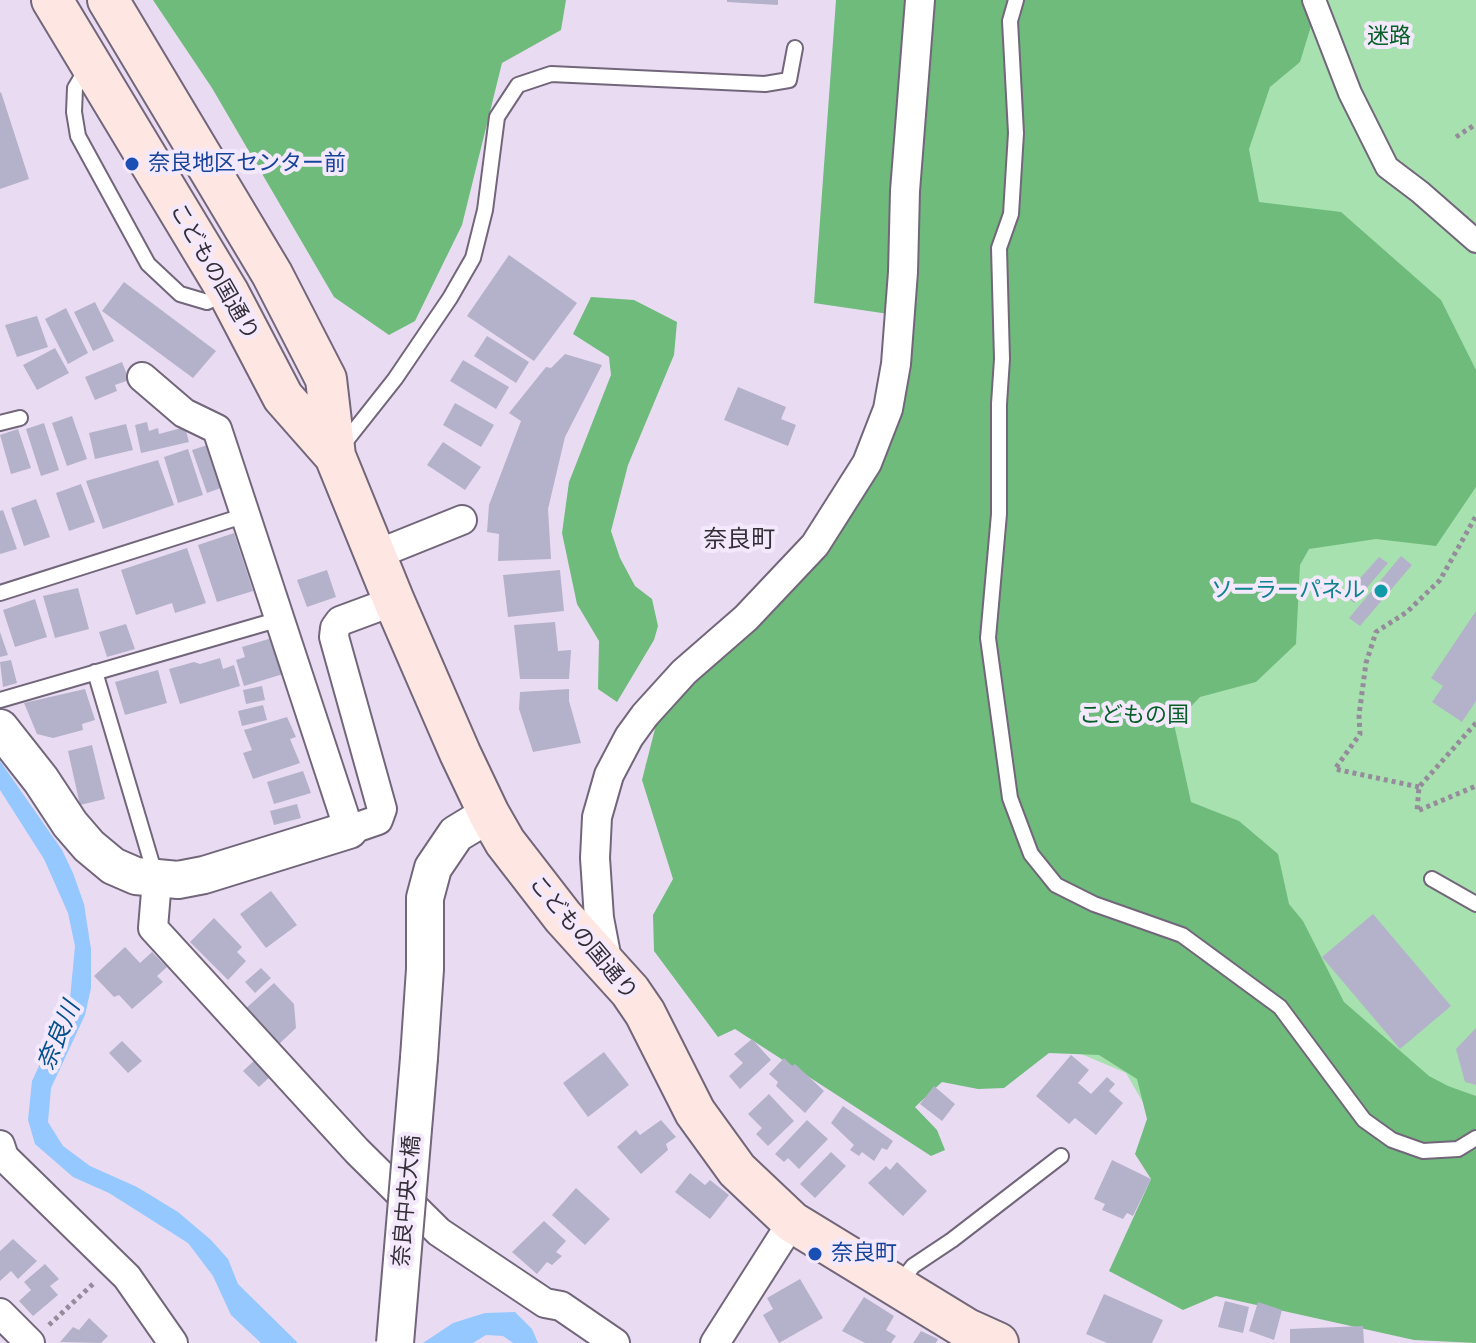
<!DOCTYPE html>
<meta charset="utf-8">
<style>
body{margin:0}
canvas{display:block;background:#e9dbf2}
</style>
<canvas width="1476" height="1343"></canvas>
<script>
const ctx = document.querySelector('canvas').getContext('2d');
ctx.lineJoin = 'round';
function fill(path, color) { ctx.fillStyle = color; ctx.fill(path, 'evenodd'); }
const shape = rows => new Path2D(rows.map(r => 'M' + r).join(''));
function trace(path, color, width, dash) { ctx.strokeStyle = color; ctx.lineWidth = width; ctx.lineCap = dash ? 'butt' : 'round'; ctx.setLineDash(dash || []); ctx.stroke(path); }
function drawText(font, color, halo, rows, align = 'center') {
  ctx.font = font + ' Figtree,"Noto Sans JP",sans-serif'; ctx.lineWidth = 8; ctx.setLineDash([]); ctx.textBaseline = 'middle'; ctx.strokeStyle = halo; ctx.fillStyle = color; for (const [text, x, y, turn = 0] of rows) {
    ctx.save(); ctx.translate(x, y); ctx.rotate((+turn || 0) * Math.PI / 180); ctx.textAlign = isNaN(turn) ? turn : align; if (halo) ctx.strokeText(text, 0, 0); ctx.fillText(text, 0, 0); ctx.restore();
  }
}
fill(shape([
 [947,0,1476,0,1476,1300,1172,1153,1126,1073,1079,1053,923,1051,813,955,645,765,718,669,882,473]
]), '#a8e1b0');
fill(shape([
 [153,0,566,0,561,30,502,63,462,225,415,321,389,335,334,297,212,88],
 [836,0,1319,0,1300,62,1270,87,1249,149,1259,202,1341,212,1441,300,1476,370,1476,487,1436,546,1376,539,1309,549,1300,565,1296,644,1256,682,1200,697,1174,724,1191,802,1239,821,1278,854,1289,904,1303,921,1344,1002,1429,1076,1448,1086,1476,1096,1476,1343,1414,1340,1216,1296,1183,1310,1109,1271,1151,1179,1135,1154,1147,1119,1137,1079,1099,1055,1049,1053,1004,1088,978,1089,942,1082,915,1107,937,1130,945,1150,931,1156,735,1029,718,1037,654,951,653,915,673,879,642,780,658,717,874,464,909,317,814,303],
 [591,297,634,300,677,322,674,355,628,465,611,531,620,558,635,586,652,599,658,626,654,640,617,702,598,689,599,641,577,604,562,533,569,482,611,375,609,357,573,334]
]), '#6fbb7c');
fill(shape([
 [0,761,62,850,73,873,84,904,91,949,91,988,85,1015,51,1088,48,1122,63,1146,90,1166,137,1187,178,1212,211,1240,228,1259,238,1284,298,1343,261,1343,231,1315,213,1276,188,1243,109,1193,73,1177,35,1144,28,1120,32,1081,70,999,75,946,68,913,44,859,0,790],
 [515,1312,532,1329,538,1343,513,1343,503,1336,486,1335,473,1343,423,1343,453,1323,485,1313]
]), '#94c8ff');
fill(shape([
 [727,0,778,0,778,5,727,2],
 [1,92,29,179,0,189,0,93],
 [509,255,577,303,534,361,467,316],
 [124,282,216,351,193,378,102,311],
 [95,302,114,341,93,351,74,312],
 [66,308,88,353,68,364,45,319],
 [37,316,48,347,17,357,5,325],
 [487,336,529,362,516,383,474,356],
 [55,348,69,373,37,390,23,365],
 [565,354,602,365,565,437,548,509,551,559,498,561,499,534,487,532,489,505,521,421,509,413,546,367,551,368],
 [463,360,509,387,496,409,450,381],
 [122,362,129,380,115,385,117,391,95,400,85,377],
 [738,387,786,407,781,419,796,425,788,446,724,420],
 [455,403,494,425,481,447,443,425],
 [72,416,87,459,67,466,52,423],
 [147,422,149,431,158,428,159,434,185,427,189,442,141,453,135,425],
 [44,423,59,470,41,476,26,429],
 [126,424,133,450,95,459,89,433],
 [18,429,31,468,11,474,0,435],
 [443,442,481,467,465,490,427,465],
 [214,443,229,485,207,493,192,450],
 [188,449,203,495,178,503,164,457],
 [158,460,174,505,103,529,86,481],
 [81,484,95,522,69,531,56,493],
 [36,499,50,537,24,546,11,508],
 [3,510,17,549,0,554,0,511],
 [234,533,253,591,217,602,198,545],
 [187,548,206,603,175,613,172,603,136,615,121,570],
 [1401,556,1412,565,1360,626,1349,618],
 [1379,557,1388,563,1354,603,1345,595],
 [327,570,336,597,307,607,297,580],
 [560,570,564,611,508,617,503,575],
 [78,588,89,629,55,638,43,596],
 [35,599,47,637,15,647,3,610],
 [1476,611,1476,701,1462,722,1432,702,1443,686,1431,678],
 [555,622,558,651,571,650,569,679,520,679,514,625],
 [126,624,135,649,107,657,99,632],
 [0,632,8,655,0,657],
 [272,638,283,674,244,686,236,660,245,657,242,647],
 [220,658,223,669,234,665,240,686,180,704,169,669,194,662,200,664],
 [11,660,17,683,3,687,0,662],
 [158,670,167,703,125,715,115,682],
 [262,686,265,700,246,704,243,690],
 [85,689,95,720,82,724,83,730,53,738,37,734,24,703],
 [569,689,569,701,581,743,533,752,519,709,520,692],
 [263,705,267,720,242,726,238,711],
 [287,717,296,737,290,739,300,763,253,779,243,753,252,750,244,730],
 [92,745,105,799,80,805,68,751],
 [303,771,311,793,274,804,267,782],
 [297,804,301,818,274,825,270,811],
 [271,891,297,925,266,948,240,914],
 [1373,914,1451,1006,1400,1049,1322,957],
 [214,918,242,947,237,952,246,961,228,980,190,942],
 [125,947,140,963,152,952,167,967,157,976,163,982,132,1009,119,995,114,997,94,976],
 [261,968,271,978,255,993,245,982],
 [274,983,294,1004,296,1028,278,1045,243,1011],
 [1476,1028,1476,1085,1465,1082,1456,1049],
 [752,1039,771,1060,740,1089,729,1076,743,1063,734,1054],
 [122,1041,142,1061,128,1073,109,1053],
 [604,1052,629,1085,588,1117,563,1083],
 [1071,1055,1089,1070,1078,1083,1091,1094,1107,1077,1115,1084,1109,1091,1123,1103,1096,1135,1075,1118,1069,1124,1036,1096],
 [257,1058,273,1074,259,1087,243,1071],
 [784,1058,792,1066,795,1064,824,1091,805,1113,776,1086,778,1082,769,1074],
 [934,1086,955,1104,942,1121,920,1104],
 [769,1094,794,1121,768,1146,756,1134,762,1128,748,1114],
 [843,1106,893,1141,887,1150,882,1148,874,1161,862,1152,859,1156,850,1150,854,1145,831,1123],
 [661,1120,676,1137,666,1144,668,1150,641,1174,617,1147,636,1130,640,1135],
 [807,1120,828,1139,799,1169,788,1158,784,1162,775,1154],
 [831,1152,846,1166,815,1198,800,1184],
 [1112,1160,1151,1179,1133,1216,1127,1213,1123,1219,1102,1210,1105,1204,1094,1199],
 [897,1162,927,1191,903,1216,868,1183,886,1166,890,1170],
 [690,1173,705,1185,710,1180,729,1195,710,1219,675,1192],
 [576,1188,610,1219,585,1245,552,1215],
 [544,1221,566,1241,556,1252,562,1256,552,1265,547,1262,537,1274,512,1252],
 [13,1239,37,1261,18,1279,11,1271,0,1281,0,1251],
 [45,1264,59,1279,50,1286,58,1295,33,1316,19,1301,31,1290,24,1282],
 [800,1279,823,1318,779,1343,763,1315,773,1309,767,1298],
 [1104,1294,1163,1320,1152,1343,1107,1343,1086,1334],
 [864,1297,894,1316,886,1330,896,1336,891,1343,865,1343,842,1331],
 [1225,1301,1249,1307,1243,1333,1218,1327],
 [1258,1302,1282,1310,1274,1340,1249,1331],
 [89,1318,108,1336,101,1343,60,1342,73,1327,79,1330],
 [1363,1326,1364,1343,1290,1343,1290,1329],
 [921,1331,938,1339,936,1343,913,1343]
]), '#b4b2ca');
const service = shape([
 [1016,0,1010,21,1016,133,1011,214,999,248,1002,359,999,404,999,514,988,638,1010,798,1031,854,1056,885,1094,904,1182,935,1280,1007,1364,1120,1392,1140,1423,1151,1458,1149,1476,1138],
 [88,66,75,88,74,112,78,136,148,264,180,294,207,302,224,294],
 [0,423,20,418],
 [342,446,395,379,450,298,473,258,485,210,497,117,518,85,551,74,765,84,789,80,795,48],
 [0,593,246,515],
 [95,672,155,874],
 [0,700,280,619],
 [1432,879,1476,904],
 [899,1284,913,1266,952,1240,1061,1156]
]);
const pedestrian = shape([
 [1314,0,1350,93,1387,167,1420,192,1476,241]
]);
const minor = shape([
 [142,377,184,413,217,429,349,830,378,820,382,809,334,637,335,628,340,621,394,601],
 [375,555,462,520],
 [157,880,153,928,357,1151,439,1232,545,1303,561,1306,615,1343],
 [608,965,599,918,595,858,597,817,609,775,629,737,645,715,684,672,746,618,815,545,867,463,888,409,896,364,903,272,905,191,920,0],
 [0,1145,4,1157,127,1277,173,1343],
 [0,1313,30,1343],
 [715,1343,792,1222]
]);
const tertiary = shape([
 [0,728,41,780,70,824,89,846,113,866,136,876,178,880,204,875,349,830],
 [419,1058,425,969,425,898,433,868,456,834,489,814]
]);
const secondary = shape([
 [52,0,228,292,283,397,335,456],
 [108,0,272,274,326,379,335,456,394,601,460,753,489,814,505,842,563,917,630,991,645,1013,695,1112,737,1170,792,1222,967,1329,998,1343]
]);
trace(service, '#72667a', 18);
trace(pedestrian, '#72667a', 26);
trace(minor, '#72667a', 32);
trace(tertiary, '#72667a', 40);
trace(secondary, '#72667a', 44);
trace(shape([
 [1456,137,1476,124],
 [1476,723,1419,787,1417,811,1476,786],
 [1419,787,1335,769,1360,734,1359,715,1366,663,1376,632,1407,612,1440,580,1476,516],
 [49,1325,94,1283]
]), '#958b9b', 5, [4, 4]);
trace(service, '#fff', 14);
trace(pedestrian, '#fff', 22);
trace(minor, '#fff', 28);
trace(tertiary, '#fff', 36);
trace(secondary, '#fee7e2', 40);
const tertiaryBridge = shape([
 [395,1343,419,1058]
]);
trace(tertiaryBridge, '#72667a', 40, []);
trace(tertiaryBridge, '#fff', 36);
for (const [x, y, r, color] of [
 [132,164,8,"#1a4fb4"],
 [1381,591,8,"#0f9aa8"],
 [815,1254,8,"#1a4fb4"]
]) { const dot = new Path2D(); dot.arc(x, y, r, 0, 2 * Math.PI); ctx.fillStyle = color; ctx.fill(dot); trace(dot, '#f4e9fc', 3); }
drawText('22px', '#065f26', '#f4e9fc', [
 ["迷路",1389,37],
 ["こどもの国",1134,716]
]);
drawText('22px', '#164399', '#f4e9fc', [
 ["奈良地区センター前",148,164],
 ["奈良町",831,1254]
], 'left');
drawText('22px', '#342e37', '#f4e9fc', [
 ["こどもの国通り",214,272,60],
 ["こどもの国通り",583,938,50],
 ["奈良中央大橋",407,1201,-85]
]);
drawText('22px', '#0d838f', '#f4e9fc', [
 ["ソーラーパネル",1365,591]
], 'right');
drawText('24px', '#342e37', '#f4e9fc', [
 ["奈良町",739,540]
]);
drawText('italic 24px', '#02518c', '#f4e9fc', [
 ["奈良川",59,1036,-67]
]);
</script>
